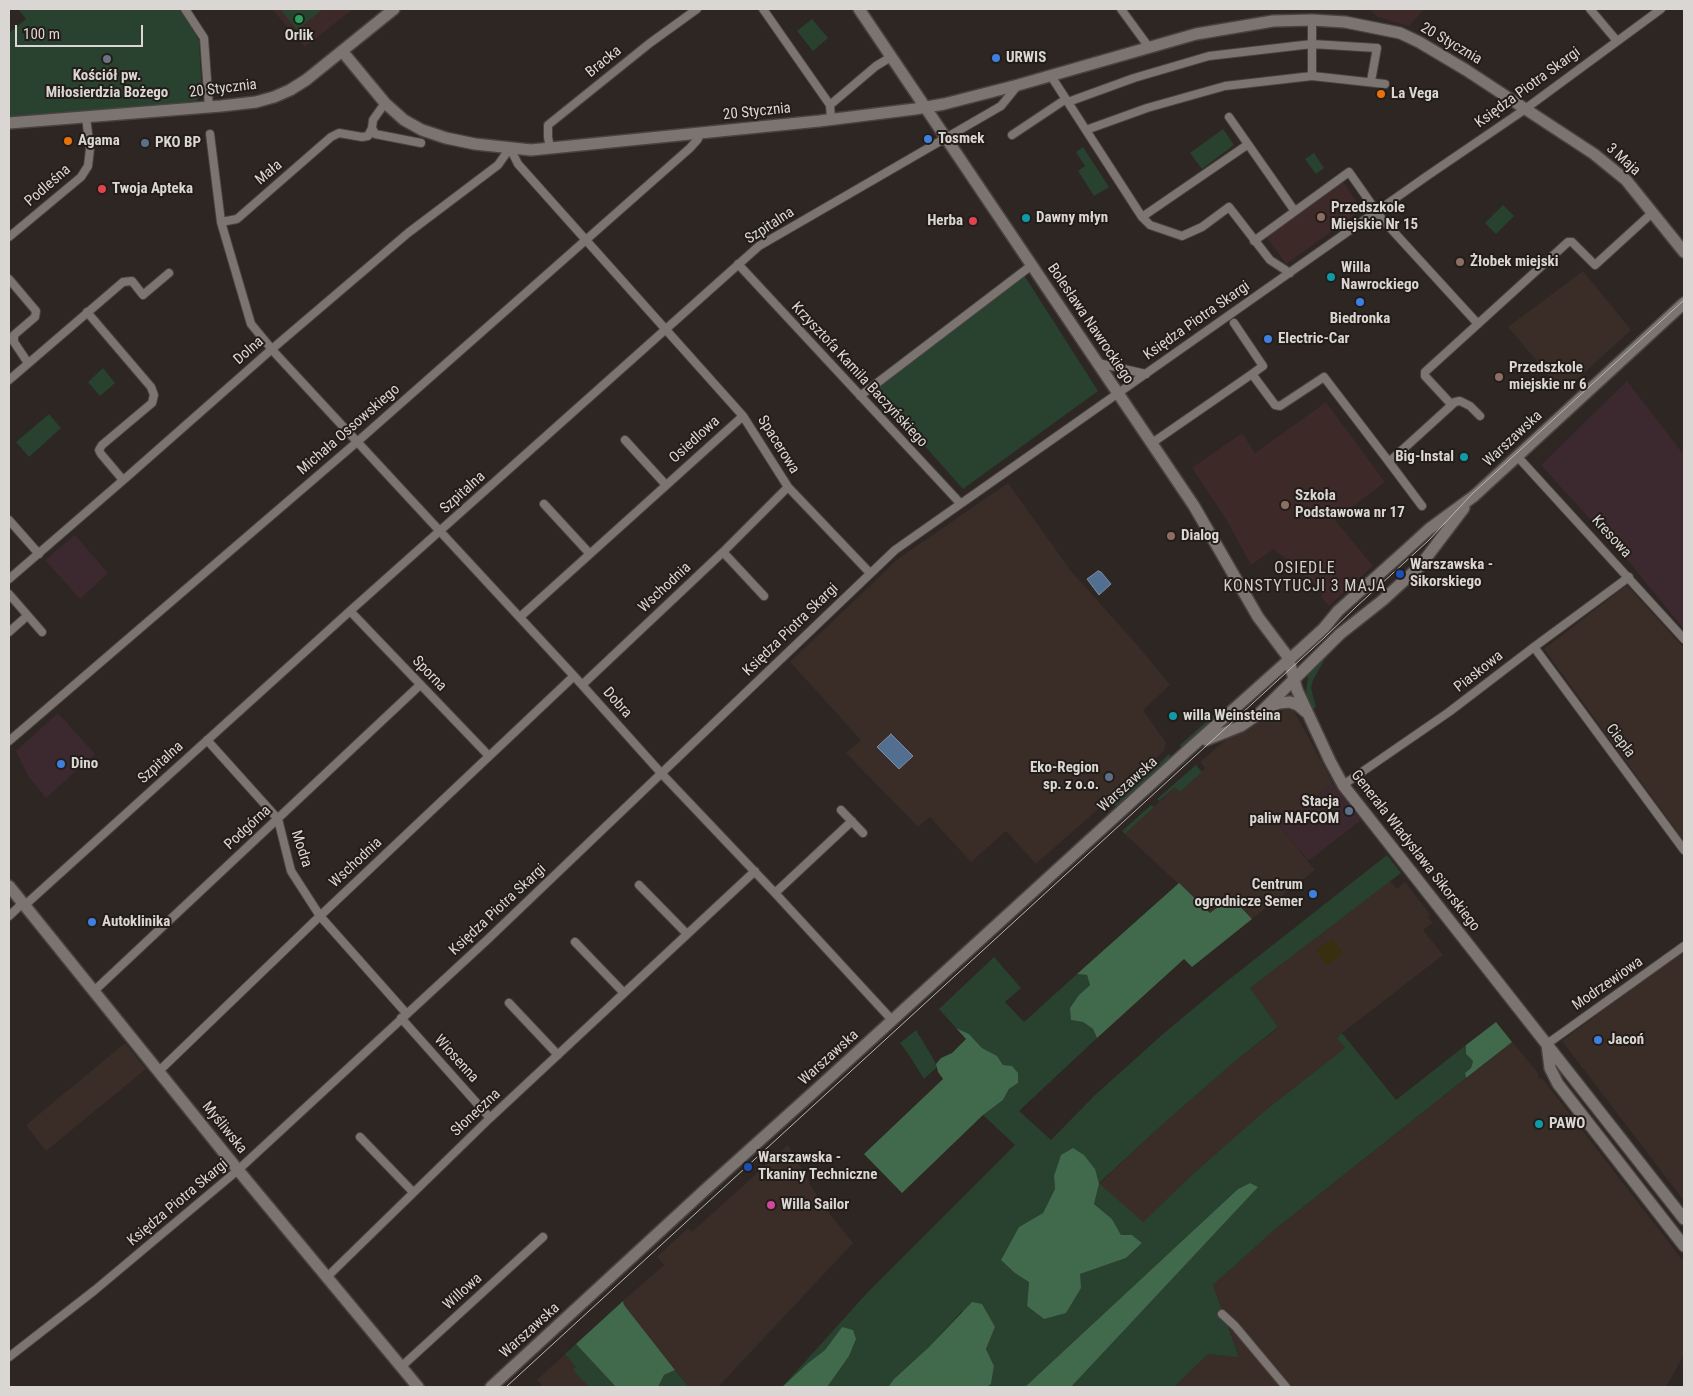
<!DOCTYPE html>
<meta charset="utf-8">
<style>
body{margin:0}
#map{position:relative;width:1693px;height:1396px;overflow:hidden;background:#2d2623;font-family:"Roboto Condensed",sans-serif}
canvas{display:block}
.frame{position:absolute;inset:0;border:10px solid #dad6d3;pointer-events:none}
.scale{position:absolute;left:15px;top:25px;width:128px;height:22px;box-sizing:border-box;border:2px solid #dad6d3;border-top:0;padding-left:6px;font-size:15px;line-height:18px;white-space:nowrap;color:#dad6d3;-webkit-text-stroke:4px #231d19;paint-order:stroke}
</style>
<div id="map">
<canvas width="1693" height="1396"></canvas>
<div class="frame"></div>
<div class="scale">100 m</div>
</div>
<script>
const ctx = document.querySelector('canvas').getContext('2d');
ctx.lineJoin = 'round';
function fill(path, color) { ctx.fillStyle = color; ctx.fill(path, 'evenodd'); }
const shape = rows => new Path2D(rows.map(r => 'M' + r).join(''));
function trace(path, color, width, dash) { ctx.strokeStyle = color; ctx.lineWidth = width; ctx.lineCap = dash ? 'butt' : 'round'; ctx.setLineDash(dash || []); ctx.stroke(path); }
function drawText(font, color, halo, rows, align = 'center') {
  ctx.font = font + ' "Roboto Condensed",sans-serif'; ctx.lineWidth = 4; ctx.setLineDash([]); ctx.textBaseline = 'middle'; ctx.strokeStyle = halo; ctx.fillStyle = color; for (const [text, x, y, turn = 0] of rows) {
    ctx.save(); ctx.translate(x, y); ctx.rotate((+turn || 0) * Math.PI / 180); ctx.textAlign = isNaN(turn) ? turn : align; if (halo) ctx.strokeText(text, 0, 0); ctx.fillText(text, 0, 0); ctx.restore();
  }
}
fill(shape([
 [1627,381,1684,455,1684,629,1633,567,1541,465],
 [75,535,108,573,80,599,45,560],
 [58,713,95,754,46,798,28,776,16,751],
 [1333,783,1361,820,1311,859,1308,860,1279,826]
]), '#3c292f');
fill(shape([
 [1583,271,1631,330,1563,392,1508,327],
 [1008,483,1071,571,1139,647,1170,685,1143,710,1166,743,1164,751,1036,864,1006,831,971,862,930,817,918,827,846,753,861,740,790,662,899,558],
 [1627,585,1684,648,1684,841,1544,649],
 [1292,709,1294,711,1333,783,1279,826,1315,870,1252,919,1231,897,1210,913,1125,834,1175,787,1180,792,1202,772,1205,768,1200,762,1228,738,1241,732,1271,715,1273,717,1283,711],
 [1390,881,1397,889,1405,882,1430,914,1428,917,1433,923,1423,930,1443,955,1337,1037,1345,1048,1267,1109,1229,1142,1193,1174,1143,1222,1099,1184,1164,1123,1234,1062,1278,1028,1250,988],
 [1684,950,1684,1201,1562,1041],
 [1512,1042,1539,1074,1538,1078,1542,1078,1684,1262,1684,1355,1666,1387,1174,1387,1208,1354,1239,1356,1213,1285,1273,1231],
 [125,1043,146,1069,46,1151,26,1125],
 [788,1145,821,1203,853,1243,718,1387,689,1387,624,1305,623,1301,664,1265,657,1257,688,1228,692,1232],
 [576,1344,616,1387,543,1387,537,1380]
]), '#3a2d28');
fill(shape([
 [272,9,353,9,305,47],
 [1370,9,1424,9,1409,26,1377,17],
 [1342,180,1362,210,1286,264,1265,235],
 [1326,402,1385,482,1335,520,1373,566,1329,606,1321,597,1322,591,1274,549,1251,565,1226,519,1192,468,1242,433,1255,453]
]), '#3d2927');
fill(shape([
 [18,9,179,9,191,24,199,41,202,95,196,101,9,118,9,33,26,19],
 [280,9,323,9,297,30],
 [812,19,828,38,813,51,797,31],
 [1223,129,1234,145,1202,169,1190,153],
 [1083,147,1109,187,1094,196,1078,171,1085,166,1076,152],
 [1314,153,1324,168,1316,174,1305,159],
 [1503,205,1514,216,1496,234,1485,223],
 [1024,275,1098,391,963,489,875,390],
 [103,368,115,383,100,396,88,382],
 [49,414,61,428,29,457,16,442],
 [1341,640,1343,640,1325,659,1313,680,1311,688,1316,707,1313,709,1306,692,1308,676,1312,669],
 [1220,709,1222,711,1183,747,1181,747,1180,745],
 [1169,754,1171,758,1118,807,1113,805],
 [1196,765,1202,772,1180,792,1175,787,1159,801,1157,799],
 [1151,805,1154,807,1125,834,1122,831],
 [1387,855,1401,873,1250,988,1278,1027,1234,1062,1164,1123,1099,1183,1143,1222,1193,1174,1229,1142,1267,1109,1345,1048,1337,1038,1342,1033,1396,1100,1466,1045,1466,1054,1473,1061,1471,1068,1465,1073,1466,1078,1273,1231,1213,1285,1239,1357,1208,1354,1174,1387,1071,1387,1257,1187,1250,1183,1238,1189,1025,1387,988,1387,991,1384,994,1366,986,1349,995,1327,962,1311,929,1347,894,1379,888,1387,827,1387,832,1378,842,1327,825,1350,808,1363,784,1385,867,1293,1015,1145,983,1115,1003,1100,1009,1089,1018,1083,997,1057,982,1048,969,1034,956,1028,939,1009,994,957,1021,988,1005,1002,1024,1022,1077,974,1087,975,1090,985,1079,995,1071,1020,1083,1022,1093,1029,1097,1038,1019,1111,1051,1140,1094,1096,1163,1034,1217,989],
 [1054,1176,1099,1184,1094,1204,1112,1219,1121,1235,1132,1235,1142,1243,1126,1258,1079,1274,1027,1307,1029,1282,1019,1227,1043,1213,1055,1189],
 [916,1030,934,1060,937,1067,924,1079,907,1052,900,1043],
 [576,1344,616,1387,589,1387,573,1370,576,1367,565,1354],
 [675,1370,689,1387,658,1387,664,1375]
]), '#29412f');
fill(shape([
 [1179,883,1210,913,1231,897,1252,919,1192,967,1184,959,1097,1038,1093,1029,1083,1022,1071,1020,1070,1008,1079,995,1090,985,1087,975,1077,974],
 [1496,1022,1512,1042,1466,1078,1465,1073,1471,1068,1473,1061,1466,1054,1466,1045],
 [956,1028,969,1034,982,1048,997,1056,1003,1065,1012,1066,1018,1073,1018,1083,1009,1089,1003,1100,983,1115,902,1193,864,1154,943,1079,938,1072,936,1064,941,1058,952,1053,966,1039],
 [1073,1148,1084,1155,1095,1169,1099,1184,1094,1204,1112,1219,1121,1235,1132,1235,1142,1243,1126,1258,1080,1274,1081,1288,1066,1313,1044,1319,1027,1306,1029,1282,1015,1273,1001,1260,1019,1227,1043,1213,1055,1189,1054,1176,1061,1155],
 [1250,1183,1258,1187,1071,1387,1025,1387,1238,1189],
 [623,1301,624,1305,675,1370,664,1375,658,1387,616,1387,576,1344],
 [972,1302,982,1304,995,1327,986,1349,994,1366,991,1384,987,1387,888,1387,894,1379,929,1347],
 [842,1327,853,1330,856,1339,849,1356,827,1387,782,1387,808,1363,825,1350]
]), '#41694c');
fill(shape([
 [1332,939,1343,953,1327,965,1316,950]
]), '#372f0e');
const water = shape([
 [1098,571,1101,572,1111,584,1099,595,1087,579,1098,571],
 [891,734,913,756,899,769,877,747,891,734]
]);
fill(water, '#526f92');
trace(water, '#7b8ea6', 1);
const street = shape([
 [185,9,204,38,209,107],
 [763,9,830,105,831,119],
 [1121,9,1148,46],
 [1590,9,1617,41],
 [1312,20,1312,76],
 [1051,76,1142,217,1150,225,1182,236,1202,227,1229,207,1270,260,1290,273],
 [1068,102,1134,78,1209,56,1312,44,1377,48,1371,81],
 [385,103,373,120,372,128,375,134,421,143],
 [830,105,876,66,891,57],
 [1229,117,1294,210],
 [1086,130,1147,108,1225,86,1312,76,1385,84],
 [210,134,221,222,251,324,275,353,574,676,661,773,775,893,892,1020],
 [1012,135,1066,99],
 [550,148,548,137,548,125,650,43,697,9],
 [1142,217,1247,145],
 [221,222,237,219,331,137,339,133,362,137,368,136,372,128],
 [9,237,81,177,88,166,90,149,86,117],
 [1254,241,1349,172,1382,219,1478,324],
 [738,264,960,503],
 [9,279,36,311,35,317,14,335,14,342,28,363],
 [87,312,151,387,154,395,152,403,102,445,99,450,101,454,123,480],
 [1234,323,1263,366,1252,374,1275,405,1280,406,1324,377,1389,462],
 [1098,363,1146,374],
 [9,380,123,282,132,281,143,295,169,273],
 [860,396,1032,265],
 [1451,404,1425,376,1425,372,1568,242,1572,242,1595,265,1652,213],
 [625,440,666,485],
 [1152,443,1252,374],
 [1517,456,1684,639],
 [544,504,590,554],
 [1422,506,1389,462,1455,402,1460,401,1470,406,1480,416],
 [9,520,39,554],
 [723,552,764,596],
 [9,579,128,476,272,349,408,233,498,165,510,148,518,164,743,416,788,487,870,573],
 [9,594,42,632],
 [350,611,489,756],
 [520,617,743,416],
 [9,632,27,616],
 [1534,647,1684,850],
 [582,685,723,552,788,487],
 [207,740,278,819,291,871,320,916,406,1013],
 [9,741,357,442,690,148,698,139,700,132],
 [1343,785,1449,712,1534,647,1629,577],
 [841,810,863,833],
 [639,885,687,934],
 [775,893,852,821],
 [25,905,350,611,759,246,1001,106,1018,85],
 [9,916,23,903],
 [575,942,624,993],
 [94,991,420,685],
 [509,1003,558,1055],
 [401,1018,490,1118],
 [1547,1044,1684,946],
 [159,1071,320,916,574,676],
 [360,1137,413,1192],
 [327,1277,490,1118,755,871],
 [1222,1314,1235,1326,1286,1387],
 [9,1357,95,1290,238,1170,487,940,895,550,1427,176,1521,112,1661,9],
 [401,1367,543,1237]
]);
const secondary = shape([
 [859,9,1194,506,1258,617,1288,657,1297,690,1330,761,1343,785,1684,1219],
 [342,51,385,103,404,120,422,130,446,138,475,144,531,150,819,121,915,109,944,104,1018,85,1196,34,1273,21,1312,20,1345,22,1400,33,1419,42,1466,70,1594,154,1626,180,1684,252],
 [9,123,221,106,256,102,274,97,290,90,306,80,394,9],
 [1268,707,1279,703,1290,702,1298,705,1306,712],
 [1206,740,1241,726,1260,713,1340,634,1383,600,1420,566,1464,508],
 [9,886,238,1170,418,1387],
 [1547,1044,1550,1068,1558,1084,1684,1246],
 [491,1387,707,1188,818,1088,1187,751,1301,649,1324,628,1338,611,1406,550,1429,529,1474,496,1684,303]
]);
trace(street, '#484340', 10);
trace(secondary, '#484340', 14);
trace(street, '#7c7470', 8);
trace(secondary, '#7c7470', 11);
trace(shape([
 [506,1387,1324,638,1357,606,1428,541,1472,494,1684,300]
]), '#bbb7b4', 1);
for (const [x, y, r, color] of [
 [299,19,5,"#2e9e5b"],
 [996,58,5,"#3f7fe0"],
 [107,59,5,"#6b7280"],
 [1381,94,5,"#e8710a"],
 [928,139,5,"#3f7fe0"],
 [68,141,5,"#e8710a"],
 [145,143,5,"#5c6f8a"],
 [102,189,5,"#e0444e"],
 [1321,217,5,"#8d6e63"],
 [1026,218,5,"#0f9aa8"],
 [973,221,5,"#e0444e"],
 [1460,262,5,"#8d6e63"],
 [1331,277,5,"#0f9aa8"],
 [1360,302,5,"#3f7fe0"],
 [1268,339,5,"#3f7fe0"],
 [1499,377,5,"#8d6e63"],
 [1464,457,5,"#0f9aa8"],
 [1285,505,5,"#8d6e63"],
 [1171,536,5,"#8d6e63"],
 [1400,574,5,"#1a4fb4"],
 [1173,716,5,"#0f9aa8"],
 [61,764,5,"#3f7fe0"],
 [1109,777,5,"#5c6f8a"],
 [1349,811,5,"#5c6f8a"],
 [1313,894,5,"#3f7fe0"],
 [92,922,5,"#3f7fe0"],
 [1598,1040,5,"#3f7fe0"],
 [1539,1124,5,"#0f9aa8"],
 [748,1167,5,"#1a4fb4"],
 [771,1205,5,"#d1479c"]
]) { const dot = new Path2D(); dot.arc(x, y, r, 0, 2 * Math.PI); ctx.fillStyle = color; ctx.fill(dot); trace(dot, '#231d19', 2); }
drawText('bold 15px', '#dad6d3', '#231d19', [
 ["Orlik",299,36,"center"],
 ["URWIS",1006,58],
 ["Kościół pw.",107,76,"center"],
 ["Miłosierdzia Bożego",107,93,"center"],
 ["La Vega",1391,94],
 ["Tosmek",938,139],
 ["Agama",78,141],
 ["PKO BP",155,143],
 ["Twoja Apteka",112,189],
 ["Przedszkole",1331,208],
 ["Miejskie Nr 15",1331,225],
 ["Dawny młyn",1036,218],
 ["Herba",963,221,"right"],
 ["Żłobek miejski",1470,262],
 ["Willa",1341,268],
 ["Nawrockiego",1341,285],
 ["Biedronka",1360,319,"center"],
 ["Electric-Car",1278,339],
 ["Przedszkole",1509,368],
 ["miejskie nr 6",1509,385],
 ["Big-Instal",1454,457,"right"],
 ["Szkoła",1295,496],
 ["Podstawowa nr 17",1295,513],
 ["Dialog",1181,536],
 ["Warszawska -",1410,565],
 ["Sikorskiego",1410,582],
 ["willa Weinsteina",1183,716],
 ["Dino",71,764],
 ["Eko-Region",1099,768,"right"],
 ["sp. z o.o.",1099,785,"right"],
 ["Stacja",1339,802,"right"],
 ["paliw NAFCOM",1339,819,"right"],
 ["Centrum",1303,885,"right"],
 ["ogrodnicze Semer",1303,902,"right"],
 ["Autoklinika",102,922],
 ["Jacoń",1608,1040],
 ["PAWO",1549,1124],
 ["Warszawska -",758,1158],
 ["Tkaniny Techniczne",758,1175],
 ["Willa Sailor",781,1205]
], 'left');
drawText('15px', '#dad6d3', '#231d19', [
 ["20 Stycznia",1451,44,30],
 ["Bracka",604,62,-39],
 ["Księdza Piotra Skargi",1528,88,-36],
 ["20 Stycznia",223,89,-7],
 ["20 Stycznia",757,112,-6],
 ["3 Maja",1623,160,42],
 ["Mała",269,173,-40],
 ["Podleśna",48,186,-41],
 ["Szpitalna",770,226,-33],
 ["Księdza Piotra Skargi",1197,321,-35],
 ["Bolesława Nawrockiego",1090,324,56],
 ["Dolna",249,351,-41],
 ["Krzysztofa Kamila Baczyńskiego",859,375,47],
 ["Michała Ossowskiego",349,430,-41],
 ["Warszawska",1513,439,-43],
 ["Osiedlowa",695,440,-42],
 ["Spacerowa",778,445,58],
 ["Szpitalna",463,493,-42],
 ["Kresowa",1611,537,48],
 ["Wschodnia",665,588,-43],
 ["Księdza Piotra Skargi",791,630,-44],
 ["Piaskowa",1479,672,-38],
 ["Sporna",429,674,46],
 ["Dobra",617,703,48],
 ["Ciepła",1620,741,53],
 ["Szpitalna",161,763,-42],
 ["Warszawska",1128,785,-42],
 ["Podgórna",248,828,-43],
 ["Modra",301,849,72],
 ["Generała Władysława Sikorskiego",1415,851,52],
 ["Wschodnia",356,863,-43],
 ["Księdza Piotra Skargi",498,910,-43],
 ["Modrzewiowa",1608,984,-35],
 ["Warszawska",829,1058,-42],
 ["Wiosenna",456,1059,48],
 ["Słoneczna",476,1113,-43],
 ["Myśliwska",224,1128,51],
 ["Księdza Piotra Skargi",178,1203,-40],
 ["Willowa",463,1292,-42],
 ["Warszawska",530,1331,-42]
]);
ctx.letterSpacing = '1px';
drawText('16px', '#d6cdc9', '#231d19', [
 ["OSIEDLE",1305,569],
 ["KONSTYTUCJI 3 MAJA",1305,587]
]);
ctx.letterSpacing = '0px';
</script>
